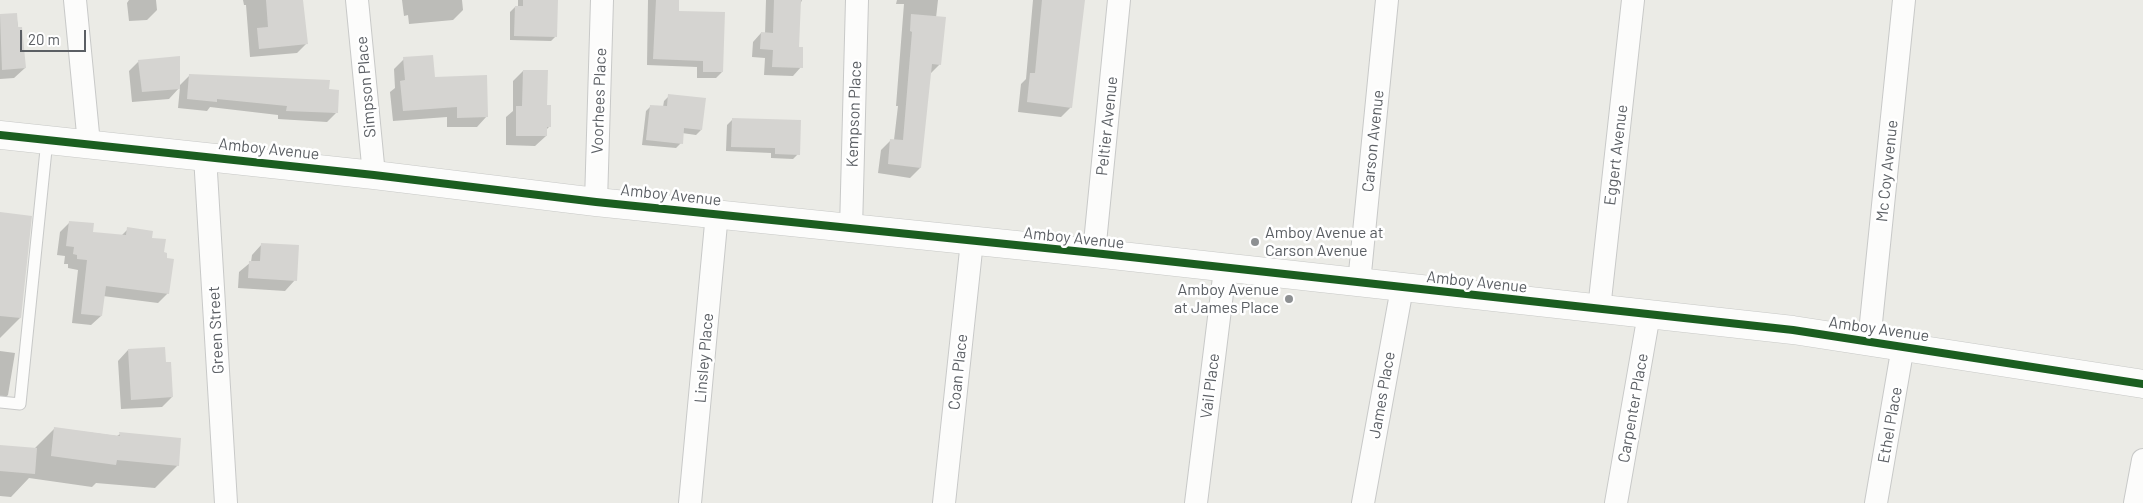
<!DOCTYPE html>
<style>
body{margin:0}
#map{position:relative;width:2143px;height:503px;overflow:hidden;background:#ebebe6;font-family:Barlow,sans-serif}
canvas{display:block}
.scale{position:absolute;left:20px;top:30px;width:66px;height:22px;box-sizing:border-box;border:2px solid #5b5f64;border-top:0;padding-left:6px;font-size:15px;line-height:18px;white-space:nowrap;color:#5b5f64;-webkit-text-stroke:4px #fff;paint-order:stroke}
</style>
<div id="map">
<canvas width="2143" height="503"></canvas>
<div class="scale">20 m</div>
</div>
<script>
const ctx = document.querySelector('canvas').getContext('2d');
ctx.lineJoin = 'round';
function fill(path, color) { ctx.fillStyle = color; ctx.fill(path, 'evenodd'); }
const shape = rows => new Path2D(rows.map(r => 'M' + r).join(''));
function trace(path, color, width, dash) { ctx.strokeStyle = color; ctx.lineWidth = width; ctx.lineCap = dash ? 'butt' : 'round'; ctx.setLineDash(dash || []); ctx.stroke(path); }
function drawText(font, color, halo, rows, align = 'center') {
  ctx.font = font + ' Barlow,sans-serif'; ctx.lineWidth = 5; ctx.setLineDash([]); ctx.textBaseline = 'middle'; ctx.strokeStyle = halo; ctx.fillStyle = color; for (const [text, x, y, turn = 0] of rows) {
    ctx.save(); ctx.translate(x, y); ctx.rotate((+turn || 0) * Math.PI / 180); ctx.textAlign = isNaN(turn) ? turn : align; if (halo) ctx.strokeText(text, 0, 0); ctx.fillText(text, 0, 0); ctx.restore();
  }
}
fill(shape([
 [129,0,156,0,157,10,147,20,129,21,127,3],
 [243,0,298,0,306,44,297,53,250,57,246,5,244,5],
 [402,0,462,0,463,10,453,20,409,24,408,15,404,16],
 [518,0,556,0,556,36,551,41,510,40,510,12,515,7,518,7],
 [648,0,678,0,678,12,722,72,716,78,697,78,697,67,647,65],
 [766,0,802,0,799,7,797,49,801,67,793,76,764,75,765,58,752,57,753,42,761,33,765,34],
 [897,0,938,0,936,18,940,64,929,75,920,168,910,178,878,173,881,150,891,140,894,140,898,106,896,106,904,4,896,4],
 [1033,0,1084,0,1071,107,1061,117,1018,112,1021,84,1026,79],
 [16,14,25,68,14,78,0,79,0,15],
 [404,59,434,78,487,116,477,127,447,127,447,117,393,121,390,92,395,88,394,69],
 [139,61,179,86,190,75,336,113,327,122,278,119,278,115,210,107,207,111,178,108,180,87,169,99,132,102,129,71],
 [523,71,546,107,550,126,546,130,546,136,535,146,506,145,506,117,513,111,513,81],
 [669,96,701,130,696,135,682,133,681,143,676,148,642,145,646,111,651,106,663,107,664,101],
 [732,120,798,154,793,159,771,158,771,153,726,151,727,125],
 [0,213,20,318,0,338],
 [70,222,91,233,121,236,128,229,151,239,163,253,168,293,158,303,103,296,101,316,91,325,72,323,78,270,68,268,68,264,64,264,65,256,57,255,60,232],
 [262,244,295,280,285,291,238,288,239,272,251,262,252,255],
 [128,350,165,363,172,397,162,407,121,409,118,361],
 [0,351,15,353,8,395,0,403],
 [55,428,117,436,120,434,178,465,155,488,96,483,92,487,29,478,11,497,0,496,0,446,34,449]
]), '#0003');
fill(shape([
 [266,0,303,0,308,44,259,49,257,28,268,27],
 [523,0,558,0,557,37,514,36,515,6,523,6],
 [656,0,679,0,679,11,725,12,723,72,703,72,703,61,653,59],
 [774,0,801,0,799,47,803,47,803,68,772,67,773,50,760,49,761,32,773,33],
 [1042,0,1085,0,1072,108,1027,102,1030,73,1035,73],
 [17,13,18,27,22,27,26,68,2,70,0,14],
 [911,14,946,17,941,65,932,64,921,168,888,164,890,139,903,140,912,32,910,31],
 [433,55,435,77,487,75,488,117,457,118,457,107,403,111,400,81,405,80,403,57],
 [180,56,180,89,142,92,138,60],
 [523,70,548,70,547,105,551,105,551,127,547,127,547,136,516,136,516,106,522,106],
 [189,74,330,80,329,89,339,90,338,113,286,111,287,106,217,99,217,102,187,99],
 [668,94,706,98,702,130,684,128,683,144,646,140,650,105,667,106],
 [732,118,801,120,800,155,775,154,775,148,731,147],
 [0,212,32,216,21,318,0,316],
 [69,221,94,223,93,232,126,235,127,227,153,231,152,238,166,239,164,252,167,253,167,258,174,259,169,294,106,286,102,316,81,314,87,260,77,259,77,255,73,254,74,247,66,246],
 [261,243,299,245,297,281,248,278,249,261,260,261],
 [165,347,166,362,171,362,173,397,131,400,128,349],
 [54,427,120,436,119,432,181,438,179,466,117,460,116,465,51,456],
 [0,445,37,448,35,474,0,471]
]), '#d5d4d1');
const lane = shape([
 [0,402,20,404,47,140]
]);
const street = shape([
 [75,0,89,144],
 [357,0,374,175],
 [205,156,226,503],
 [596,202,602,0],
 [851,229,857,0],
 [1094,253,1119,0],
 [1359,283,1387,0],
 [1599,309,1633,0],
 [1869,342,1904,0],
 [690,503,717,213],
 [944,503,972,241],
 [1196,503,1225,269],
 [1363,503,1402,288],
 [1616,503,1649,314],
 [1876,503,1903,346],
 [2135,503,2143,460]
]);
const secondary = shape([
 [0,135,374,175,596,202,1094,253,1793,330,2143,384]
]);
trace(lane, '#c8c9c8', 13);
trace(street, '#c8c9c8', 24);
trace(secondary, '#c7c8c6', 29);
trace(lane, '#fcfcfb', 11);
trace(street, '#fcfcfb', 22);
trace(secondary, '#fcfcfb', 28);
trace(shape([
 [0,135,374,175,596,202,1094,253,1793,330,2143,384]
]), '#1b5e20', 8);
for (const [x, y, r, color] of [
 [1255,242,5,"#8d9092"],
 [1289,299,5,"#8d9092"]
]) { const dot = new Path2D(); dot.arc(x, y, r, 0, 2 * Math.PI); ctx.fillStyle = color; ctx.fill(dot); trace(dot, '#fff', 2); }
drawText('16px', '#5b5f64', '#fff', [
 ["Simpson Place",366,87,-95],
 ["Voorhees Place",599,101,-88],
 ["Kempson Place",854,114,-88],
 ["Peltier Avenue",1107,126,-84],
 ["Carson Avenue",1373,141,-84],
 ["Amboy Avenue",269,149,6],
 ["Eggert Avenue",1616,155,-83],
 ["Mc Coy Avenue",1887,171,-84],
 ["Amboy Avenue",671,195,6],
 ["Amboy Avenue",1074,238,6],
 ["Amboy Avenue",1477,282,6],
 ["Amboy Avenue",1879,329,8],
 ["Green Street",216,330,-93],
 ["Linsley Place",704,358,-85],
 ["Coan Place",958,372,-84],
 ["Vail Place",1210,386,-83],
 ["James Place",1382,395,-80],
 ["Carpenter Place",1633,408,-80],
 ["Ethel Place",1890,425,-80]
]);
drawText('16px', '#5b5f64', '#fff', [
 ["Amboy Avenue at",1265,233],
 ["Carson Avenue",1265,251],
 ["Amboy Avenue",1279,290,"right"],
 ["at James Place",1279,308,"right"]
], 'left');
</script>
